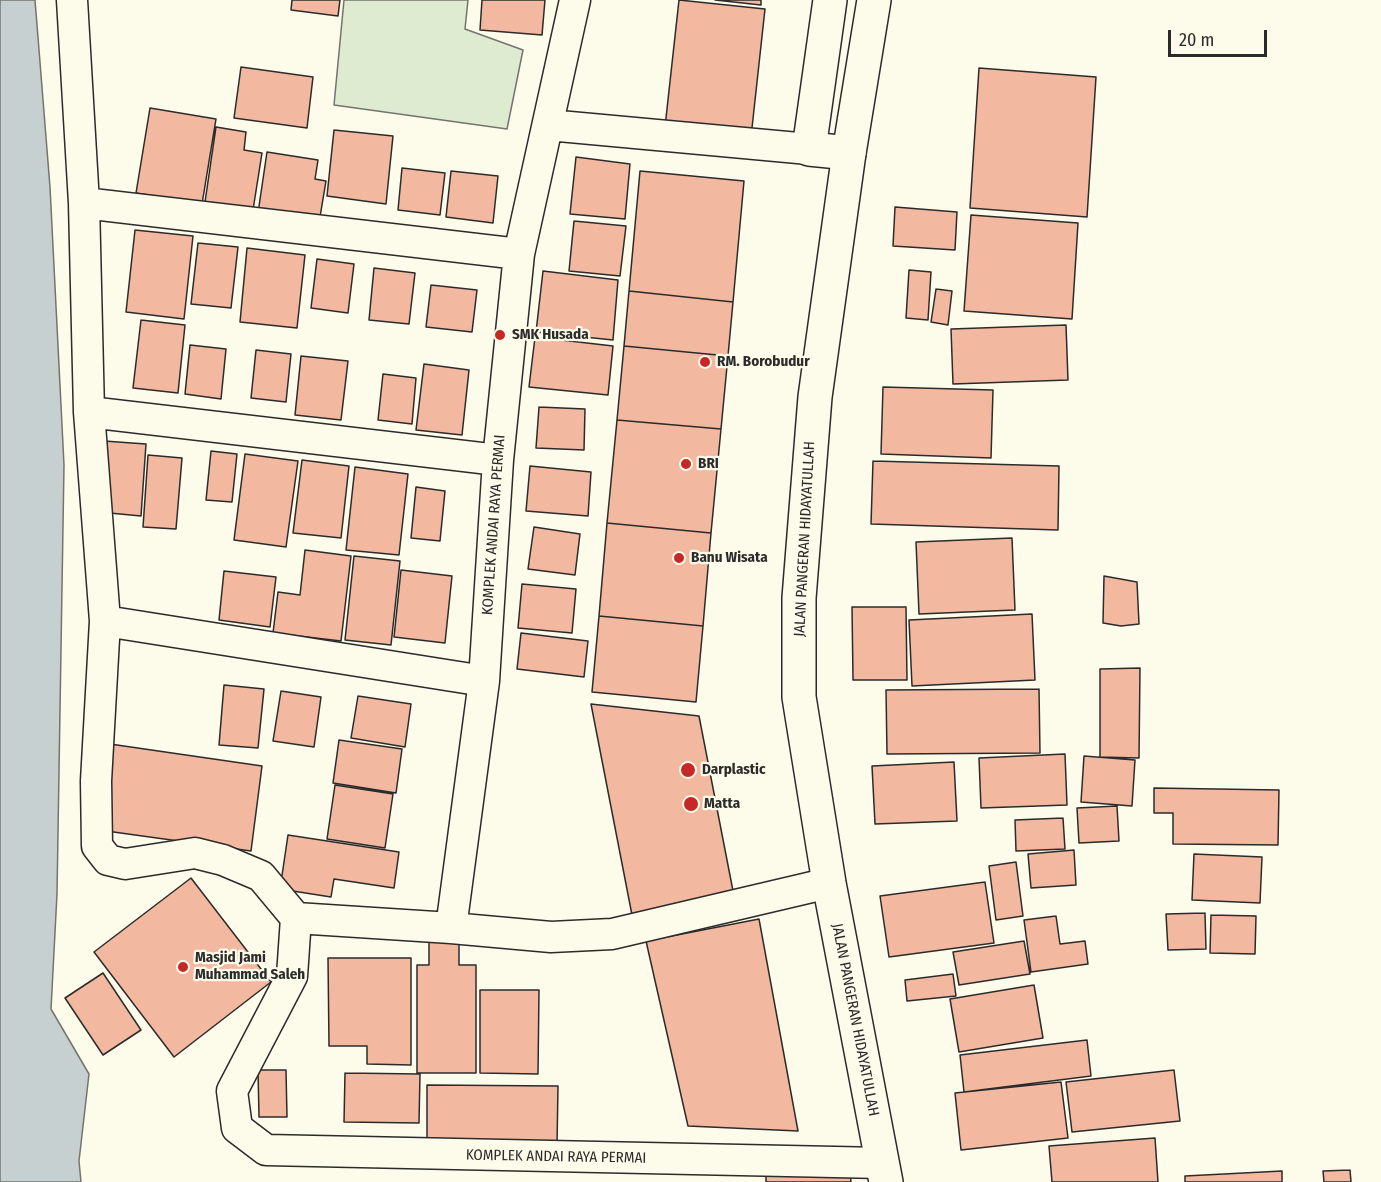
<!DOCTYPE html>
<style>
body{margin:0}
#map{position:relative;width:1381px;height:1182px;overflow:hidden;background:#fdfbea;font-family:"Fira Sans Condensed",sans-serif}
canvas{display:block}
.scale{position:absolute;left:1168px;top:30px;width:99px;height:27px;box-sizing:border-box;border:3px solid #2b2b2b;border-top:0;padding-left:8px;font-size:18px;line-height:21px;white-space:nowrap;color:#2b2b2b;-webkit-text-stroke:4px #fdfbea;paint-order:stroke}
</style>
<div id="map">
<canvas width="1381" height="1182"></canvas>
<div class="scale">20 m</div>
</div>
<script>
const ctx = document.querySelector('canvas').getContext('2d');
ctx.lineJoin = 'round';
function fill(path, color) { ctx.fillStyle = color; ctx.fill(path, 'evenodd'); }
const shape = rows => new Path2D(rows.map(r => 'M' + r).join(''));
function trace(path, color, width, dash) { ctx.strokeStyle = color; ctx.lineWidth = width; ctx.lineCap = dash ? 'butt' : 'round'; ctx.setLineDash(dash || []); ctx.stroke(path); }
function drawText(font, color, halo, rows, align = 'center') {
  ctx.font = font + ' "Fira Sans Condensed",sans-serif'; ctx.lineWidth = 4.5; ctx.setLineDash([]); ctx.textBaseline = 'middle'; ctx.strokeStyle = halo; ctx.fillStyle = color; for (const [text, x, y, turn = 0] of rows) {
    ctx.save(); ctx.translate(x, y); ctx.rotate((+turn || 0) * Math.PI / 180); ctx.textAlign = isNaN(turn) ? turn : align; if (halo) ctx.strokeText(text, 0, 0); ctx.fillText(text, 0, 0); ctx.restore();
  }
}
const green = shape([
 [344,0,468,0,465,29,523,50,507,129,334,105,344,0]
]);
fill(green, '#deebd1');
trace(green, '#74746e', 1.5);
const water = shape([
 [0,0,35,0,50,187,64,465,57,894,51,1009,89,1074,79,1161,81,1182,0,1182,0,0]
]);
fill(water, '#c7d0d0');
trace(water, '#74746e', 1.5);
const building = shape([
 [292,0,340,0,338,16,291,10,292,0],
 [482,0,545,0,542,35,480,30,482,0],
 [679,0,765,9,751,137,665,127,679,0],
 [715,0,761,0,761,5,715,0],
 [241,67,313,77,307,128,234,118,241,67],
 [979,68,1096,77,1087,217,970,208,979,68],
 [150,108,216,119,202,204,136,193,150,108],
 [216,127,246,132,244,150,262,153,253,210,205,202,216,127],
 [334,130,393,136,386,204,327,196,334,130],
 [267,152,318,160,315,179,326,181,319,223,258,213,267,152],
 [576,157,630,164,625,219,570,214,576,157],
 [402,168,445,173,440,215,398,210,402,168],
 [451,171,498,176,493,223,446,217,451,171],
 [640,171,744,181,733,302,629,291,640,171],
 [895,207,957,212,955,250,893,246,895,207],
 [971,215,1078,223,1072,319,964,311,971,215],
 [574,221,626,226,620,276,569,271,574,221],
 [135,230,193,236,184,319,126,312,135,230],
 [198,243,238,247,231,308,191,304,198,243],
 [247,248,305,255,297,328,240,322,247,248],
 [317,259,354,264,348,313,311,308,317,259],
 [374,268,415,273,409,324,369,320,374,268],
 [909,270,931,272,928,320,906,318,909,270],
 [543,271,618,280,613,340,536,332,543,271],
 [431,285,477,290,472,332,426,327,431,285],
 [936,289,952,291,948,325,931,322,936,289],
 [629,291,733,302,728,356,624,346,629,291],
 [141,320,185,325,178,393,133,388,141,320],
 [1066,325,1068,380,953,384,951,329,1066,325],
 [535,337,613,346,608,395,529,387,535,337],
 [190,345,226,349,221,399,185,394,190,345],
 [624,346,728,356,721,429,617,420,624,346],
 [256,350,291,354,286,402,251,398,256,350],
 [301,356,348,361,341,420,295,415,301,356],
 [424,364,469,370,462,435,416,430,424,364],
 [383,374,416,378,412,424,378,420,383,374],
 [883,387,993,390,991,458,881,454,883,387],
 [539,407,585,409,584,450,536,448,539,407],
 [617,420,721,429,711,533,607,523,617,420],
 [104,441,146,444,141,516,99,512,104,441],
 [211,451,237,454,232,502,206,500,211,451],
 [245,454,298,461,286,547,234,540,245,454],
 [148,455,182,458,176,529,143,527,148,455],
 [302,460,349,466,341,538,293,533,302,460],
 [873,461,1059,466,1058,530,871,524,873,461],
 [530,466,591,472,588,516,526,511,530,466],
 [355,467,408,474,399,555,346,550,355,467],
 [416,487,445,491,440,541,411,538,416,487],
 [607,523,711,533,703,626,599,616,607,523],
 [534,527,580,534,575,575,528,569,534,527],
 [1012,538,1015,610,919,614,916,542,1012,538],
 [305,550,351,556,341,641,273,633,278,592,300,595,305,550],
 [354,556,400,561,391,645,345,640,354,556],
 [401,570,452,576,445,643,394,637,401,570],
 [224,571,276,577,270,627,219,620,224,571],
 [1104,576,1137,582,1139,624,1121,626,1103,623,1104,576],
 [522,584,576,589,572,633,518,628,522,584],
 [852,607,906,607,907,680,853,680,852,607],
 [1032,614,1035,680,912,686,909,620,1032,614],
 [599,616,703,626,696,702,592,692,599,616],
 [521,633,588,641,584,677,517,669,521,633],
 [1140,668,1139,758,1100,757,1100,669,1140,668],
 [224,685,264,689,258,748,219,745,224,685],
 [1039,689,1040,753,887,754,886,690,1039,689],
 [281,691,321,697,314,747,273,741,281,691],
 [358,696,411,704,405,747,351,738,358,696],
 [591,704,699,716,734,896,632,915,591,704],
 [339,740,402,749,396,793,333,783,339,740],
 [110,744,262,766,251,851,99,830,110,744],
 [1065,754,1067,805,981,808,979,758,1065,754],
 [1084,756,1135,760,1132,806,1081,802,1084,756],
 [954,762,957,821,875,824,872,766,954,762],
 [335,785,393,794,385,848,327,839,335,785],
 [1154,788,1279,790,1278,845,1173,844,1173,813,1154,813,1154,788],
 [1117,806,1119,841,1079,843,1077,808,1117,806],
 [1063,818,1065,849,1016,851,1015,820,1063,818],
 [288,835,399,852,394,888,334,879,331,897,280,889,288,835],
 [1074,850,1076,885,1031,888,1028,854,1074,850],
 [1194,854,1262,857,1260,903,1192,900,1194,854],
 [1016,862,1023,916,996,920,989,866,1016,862],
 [191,878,271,982,174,1057,94,952,191,878],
 [985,882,994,943,889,957,880,896,985,882],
 [1205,913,1206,949,1168,950,1166,914,1205,913],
 [1211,915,1256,916,1255,954,1210,953,1211,915],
 [1056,916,1060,944,1085,941,1088,964,1031,972,1024,920,1056,916],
 [759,919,798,1131,688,1126,646,941,759,919],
 [429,940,459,941,459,965,476,965,476,1073,417,1073,417,965,429,965,429,940],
 [1024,941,1030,974,959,985,953,952,1024,941],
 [328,958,411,958,411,1065,367,1064,367,1046,329,1046,328,958],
 [103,973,141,1030,103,1055,65,998,103,973],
 [953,974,956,996,907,1001,905,980,953,974],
 [1034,985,1043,1038,959,1052,950,999,1034,985],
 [480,990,539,990,538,1074,480,1073,480,990],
 [1087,1040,1091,1076,964,1092,960,1055,1087,1040],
 [258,1070,286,1070,287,1117,259,1117,258,1070],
 [1174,1070,1180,1121,1072,1132,1066,1082,1174,1070],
 [345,1073,420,1074,419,1123,344,1122,345,1073],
 [1061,1082,1068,1138,961,1150,955,1093,1061,1082],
 [427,1085,558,1086,557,1146,427,1145,427,1085],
 [1155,1138,1158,1182,1052,1182,1049,1146,1155,1138],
 [849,1164,851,1182,766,1182,766,1171,849,1164],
 [1350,1170,1351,1182,1324,1182,1323,1171,1350,1170],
 [1282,1171,1282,1182,1185,1182,1185,1176,1282,1171]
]);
fill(building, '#f2b8a0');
trace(building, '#2b2b2b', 1.5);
const minor = shape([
 [72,0,84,203,89,412,105,621,96,781,97,846,108,860,125,864,195,853,223,860,261,876,296,918,292,976,232,1091,237,1128,266,1150,882,1163],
 [548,125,809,149],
 [84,203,519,254],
 [89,412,498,460],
 [105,621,484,681],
 [296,918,451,928,551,937,612,934,829,883],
 [451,928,484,681,498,460,519,254,575,0]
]);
const tertiary = shape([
 [830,0,809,149,849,153]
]);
const primary = shape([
 [874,0,849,153,815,397,799,598,799,697,829,883,886,1182]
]);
trace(minor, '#2b2b2b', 33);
trace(tertiary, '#2b2b2b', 36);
trace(primary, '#2b2b2b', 36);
trace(minor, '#fdfbea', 30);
trace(tertiary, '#fdfbea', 33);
trace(primary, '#fdfbea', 33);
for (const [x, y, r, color] of [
 [500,335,6,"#c62828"],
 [705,362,6,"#c62828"],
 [686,464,6,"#c62828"],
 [679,558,6,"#c62828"],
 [688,770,8,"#c62828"],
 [691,804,8,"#c62828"],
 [183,967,6,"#c62828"]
]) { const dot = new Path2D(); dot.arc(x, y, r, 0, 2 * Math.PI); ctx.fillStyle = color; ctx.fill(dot); trace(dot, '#fdfbea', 2); }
drawText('bold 15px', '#2b2b2b', '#fdfbea', [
 ["SMK Husada",512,335],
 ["RM. Borobudur",717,362],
 ["BRI",698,464],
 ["Banu Wisata",691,558],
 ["Darplastic",702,770],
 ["Matta",704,804],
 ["Masjid Jami",195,958],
 ["Muhammad Saleh",195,975]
], 'left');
drawText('15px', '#2b2b2b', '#fdfbea', [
 ["KOMPLEK ANDAI RAYA PERMAI",494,525,-86],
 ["JALAN PANGERAN HIDAYATULLAH",805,539,-87],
 ["JALAN PANGERAN HIDAYATULLAH",855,1020,79],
 ["KOMPLEK ANDAI RAYA PERMAI",556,1157,1]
]);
</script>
